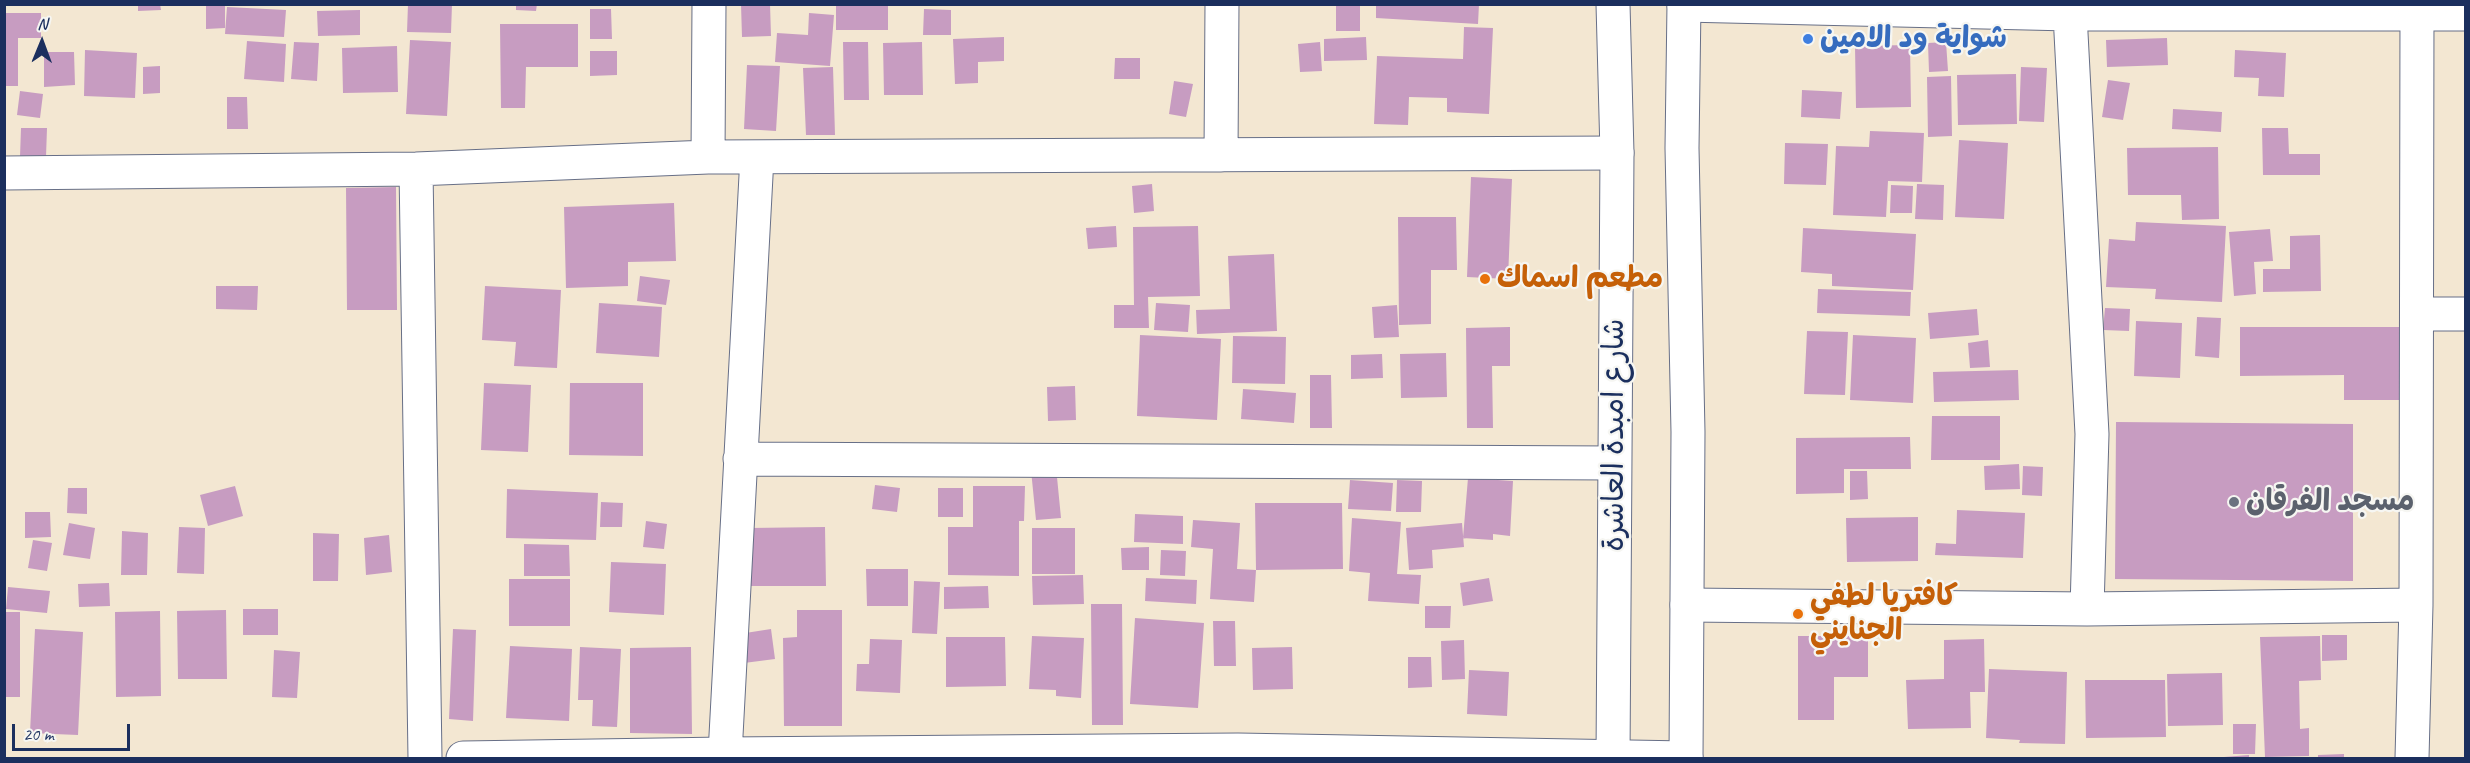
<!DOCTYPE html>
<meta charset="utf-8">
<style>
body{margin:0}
#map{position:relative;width:2470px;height:763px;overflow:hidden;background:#f3e7d2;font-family:Caveat,sans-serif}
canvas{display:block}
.frame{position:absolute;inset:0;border:6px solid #1b2f5e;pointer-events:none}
.north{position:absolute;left:12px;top:12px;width:60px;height:60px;-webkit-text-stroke:4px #f6f6f2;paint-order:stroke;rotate:1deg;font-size:16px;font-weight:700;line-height:24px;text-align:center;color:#1b2f5e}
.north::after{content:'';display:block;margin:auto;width:21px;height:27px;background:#1b2f5e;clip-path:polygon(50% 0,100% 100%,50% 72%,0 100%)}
.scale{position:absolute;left:12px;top:724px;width:118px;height:27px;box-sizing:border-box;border:3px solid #1b2f5e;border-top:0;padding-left:8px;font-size:18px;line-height:21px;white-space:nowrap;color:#1b2f5e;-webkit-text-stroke:4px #f6f6f2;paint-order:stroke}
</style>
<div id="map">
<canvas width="2470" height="763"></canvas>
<div class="frame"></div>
<div class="north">N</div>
<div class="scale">20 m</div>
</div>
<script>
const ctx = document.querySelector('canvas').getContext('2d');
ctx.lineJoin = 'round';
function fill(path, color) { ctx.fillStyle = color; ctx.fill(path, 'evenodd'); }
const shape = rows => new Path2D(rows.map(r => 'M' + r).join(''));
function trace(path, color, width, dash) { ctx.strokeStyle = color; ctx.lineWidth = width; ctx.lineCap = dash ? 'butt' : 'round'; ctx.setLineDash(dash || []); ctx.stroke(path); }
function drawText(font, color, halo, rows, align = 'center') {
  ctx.font = font + ' Caveat,"Playpen Sans Arabic",sans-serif'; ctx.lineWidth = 4.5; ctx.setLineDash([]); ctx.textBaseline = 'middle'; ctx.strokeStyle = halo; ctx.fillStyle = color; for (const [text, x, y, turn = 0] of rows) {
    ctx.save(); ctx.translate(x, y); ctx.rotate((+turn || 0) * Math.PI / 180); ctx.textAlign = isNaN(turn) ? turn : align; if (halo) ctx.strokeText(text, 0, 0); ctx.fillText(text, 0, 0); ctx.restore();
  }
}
fill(shape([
 [138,4,160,4,161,10,138,11],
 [206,4,225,4,225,28,206,29],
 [408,4,452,4,451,33,407,32],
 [516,4,537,4,536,11,516,10],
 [741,4,770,4,771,36,742,37],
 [836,4,888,4,888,30,836,30],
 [1336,4,1360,4,1360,31,1336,31],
 [1376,4,1479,4,1478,24,1376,18],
 [227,7,286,10,284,37,225,34],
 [590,9,611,9,612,39,590,39],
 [924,9,951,10,951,35,923,35],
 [360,10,360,35,318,36,317,11],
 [4,13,41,13,41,38,18,38,18,86,4,86],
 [809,13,834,15,830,66,775,62,777,33,808,35],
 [500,24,578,24,578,67,526,67,525,108,501,108],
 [1464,27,1493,28,1489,114,1447,112,1447,98,1409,97,1408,125,1374,124,1377,56,1463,59],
 [1004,37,1004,61,978,62,978,83,955,84,953,39],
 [1366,37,1367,60,1324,61,1324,39],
 [2167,38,2168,65,2107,67,2106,40],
 [410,40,451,42,447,116,406,114],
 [247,41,286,44,284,82,244,79],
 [294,42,319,43,317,81,291,79],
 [843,42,868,42,869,100,844,100],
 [922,42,923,95,884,95,883,43],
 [1320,42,1322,71,1300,72,1298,44],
 [1946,42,1948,71,1929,72,1928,43],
 [1910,45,1911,107,1856,108,1855,46],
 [397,46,398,92,343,93,342,48],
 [85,50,137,53,135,98,84,96],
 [2235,50,2286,53,2284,97,2258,96,2259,78,2234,77],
 [590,51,617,51,617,75,590,76],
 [44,52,74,52,75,85,44,87],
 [1115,58,1140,58,1140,79,1114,79],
 [747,65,780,66,776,131,744,129],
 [160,66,160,93,143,94,143,67],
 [833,67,835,135,806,135,803,68],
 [2021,67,2047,68,2044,122,2019,121],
 [2016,74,2017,124,1958,125,1957,75],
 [1951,76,1952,136,1928,137,1927,77],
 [2108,80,2130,83,2123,120,2102,117],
 [1174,81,1193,84,1186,117,1169,114],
 [1802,90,1842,92,1840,119,1801,117],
 [20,91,43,94,40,118,17,115],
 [227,97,247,97,248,129,227,129],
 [2173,109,2222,112,2221,132,2172,129],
 [21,128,47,128,46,157,20,157],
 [2262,128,2288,128,2289,154,2320,154,2320,175,2263,175],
 [1870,131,1924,133,1922,182,1888,181,1886,217,1833,215,1836,146,1869,147],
 [1959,140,2008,143,2004,219,1955,217],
 [1785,143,1828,144,1826,185,1784,184],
 [2218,147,2219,219,2182,220,2181,195,2128,195,2127,148],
 [1471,177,1512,179,1508,279,1467,277],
 [1152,184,1154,211,1134,213,1132,186],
 [1917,184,1944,185,1943,220,1915,219],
 [1891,185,1913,186,1912,213,1890,213],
 [396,187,397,310,347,310,346,188],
 [674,203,676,261,628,262,628,286,566,288,564,207],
 [1398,217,1456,217,1457,270,1431,270,1431,324,1399,325],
 [2136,222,2226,226,2222,302,2155,299,2156,289,2106,287,2109,239,2135,241],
 [1116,226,1117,247,1088,249,1086,228],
 [1198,226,1200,296,1148,297,1149,328,1114,328,1114,305,1134,305,1133,227],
 [1803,228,1916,234,1913,290,1832,286,1832,274,1801,272],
 [2270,229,2273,261,2254,262,2256,294,2234,296,2229,232],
 [2320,235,2321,291,2263,292,2263,269,2290,269,2290,236],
 [1274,254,1277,331,1197,334,1196,310,1230,309,1228,256],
 [640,276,670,280,666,305,637,301],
 [216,286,258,286,257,310,216,309],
 [485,286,561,290,557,368,514,366,516,342,482,340],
 [1818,289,1911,292,1910,316,1817,313],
 [599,303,662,307,659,357,596,353],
 [1156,303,1190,305,1188,332,1154,330],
 [1397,305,1399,337,1374,338,1372,307],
 [2105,308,2130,309,2129,331,2103,330],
 [1977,309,1979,335,1930,339,1928,313],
 [2197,317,2221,318,2219,358,2195,356],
 [2136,321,2182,323,2180,378,2134,376],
 [1510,327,1510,366,1492,366,1493,428,1467,428,1466,328],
 [2240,327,2408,327,2409,400,2344,400,2344,375,2240,376],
 [1807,331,1848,332,1845,395,1804,394],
 [1140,335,1221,339,1217,420,1137,416],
 [1853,335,1916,338,1913,403,1850,400],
 [1233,336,1286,337,1285,384,1232,383],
 [1988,340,1990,367,1970,368,1968,343],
 [1446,353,1447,397,1401,398,1400,354],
 [1382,354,1383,378,1351,379,1351,355],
 [2018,370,2019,400,1934,402,1933,372],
 [1310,375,1331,375,1332,428,1310,428],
 [484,383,531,385,528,452,481,450],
 [570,383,643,383,643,456,569,455],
 [1075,386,1076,420,1048,421,1047,387],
 [1243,389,1296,393,1294,423,1241,419],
 [1932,416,2000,416,2000,460,1931,460],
 [2116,422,2353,424,2353,581,2115,579],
 [1910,437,1911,469,1844,469,1844,493,1796,494,1796,438],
 [2019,464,2020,489,1985,490,1984,466],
 [2023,466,2043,467,2042,496,2022,495],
 [1056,467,1061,518,1036,520,1031,470],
 [1850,471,1867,471,1868,499,1850,500],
 [1468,478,1513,481,1510,536,1493,534,1493,540,1463,538],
 [1350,480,1393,483,1391,511,1348,509],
 [1397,480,1422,481,1421,512,1396,512],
 [875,485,900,488,897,512,872,509],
 [235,486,243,516,208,526,200,495],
 [973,486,1025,486,1024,521,1019,521,1019,576,948,575,948,527,973,527],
 [68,488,87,488,87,514,67,513],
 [938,488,963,488,963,517,938,517],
 [507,489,598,493,596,540,506,538],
 [601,502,623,503,622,527,600,527],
 [1255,503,1342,503,1343,569,1256,570,1254,602,1210,599,1213,549,1191,547,1193,520,1240,523,1237,569,1256,570],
 [1957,510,2025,513,2023,558,1935,555,1936,543,1956,544],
 [25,512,50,512,51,537,25,538],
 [1135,514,1183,516,1183,544,1134,542],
 [1918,517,1918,561,1847,562,1846,518],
 [1352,518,1401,522,1397,574,1421,575,1419,604,1368,601,1370,573,1349,571],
 [646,521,667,524,664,549,643,547],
 [69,523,95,528,90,559,63,555],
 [1462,523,1464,547,1432,550,1433,568,1409,570,1406,528],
 [179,527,205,528,204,574,177,573],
 [825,527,826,586,750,586,749,528],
 [1032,528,1075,528,1075,574,1032,574],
 [122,531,148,533,147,575,121,575],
 [313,533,339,534,338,581,313,581],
 [389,535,392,572,366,575,364,538],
 [33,540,52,543,47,571,28,568],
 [524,544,569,545,570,576,524,576],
 [1149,547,1149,570,1122,570,1121,548],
 [1161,550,1186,551,1185,576,1160,575],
 [611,562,666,564,664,615,609,612],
 [866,569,908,569,908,606,867,606],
 [1083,575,1084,604,1033,605,1032,576],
 [1146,578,1197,580,1196,604,1145,601],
 [1489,578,1493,601,1463,606,1460,583],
 [509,579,570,579,570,626,509,626],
 [914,581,940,582,937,634,912,633],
 [109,583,110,606,79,607,78,584],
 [988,586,989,608,944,609,944,587],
 [8,587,50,591,47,613,6,609],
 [1091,604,1122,604,1123,725,1092,725],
 [1425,606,1451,606,1450,628,1425,628],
 [243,609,278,609,278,635,243,635],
 [226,610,227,679,178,679,177,611],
 [797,610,842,610,842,726,784,726,783,638,797,637],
 [160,611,161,696,116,697,115,612],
 [4,612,20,612,20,697,4,697],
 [1135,618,1204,623,1198,708,1130,704],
 [1213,621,1235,621,1236,666,1214,666],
 [35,629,83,632,78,735,30,733],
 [453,629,476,630,473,721,449,719],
 [771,629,775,659,744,663,739,634],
 [2322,635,2347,635,2347,660,2322,661],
 [1032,636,1084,638,1081,698,1056,696,1056,690,1029,689],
 [1798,636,1868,636,1868,677,1834,677,1834,720,1798,720],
 [2320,636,2321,680,2299,681,2300,729,2309,728,2309,756,2265,757,2260,637],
 [946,637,1005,637,1006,686,946,687],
 [870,639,902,640,900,693,856,691,857,664,869,664],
 [1984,639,1985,692,1970,692,1971,728,1908,729,1906,680,1944,679,1944,640],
 [1464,640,1465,679,1442,680,1441,641],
 [510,646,572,649,569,721,506,718],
 [580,647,621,649,617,727,592,726,593,700,578,700],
 [691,647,692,734,630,733,630,648],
 [1292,647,1293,689,1253,690,1252,648],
 [274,650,300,652,297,698,272,697],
 [1408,657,1431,657,1432,687,1408,688],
 [1989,669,2067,672,2065,744,2019,743,2020,740,1986,738],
 [1469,670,1509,672,1507,716,1467,714],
 [2222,673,2223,725,2168,726,2167,674],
 [2085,680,2165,680,2166,737,2086,738],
 [2233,724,2256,724,2255,754,2233,754],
 [2344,754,2344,758,2318,758,2318,755],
 [2249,755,2249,758,2224,758,2224,757]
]), '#c79cc1');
const minor = shape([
 [1684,5,2070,14,2466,14],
 [2070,14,2092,434,2087,609],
 [1221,155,1222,4],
 [708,157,709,4],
 [416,169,425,758],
 [4,173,416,169,708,157,1617,153],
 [2417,314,2466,314],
 [740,459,1614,463],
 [1687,605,2087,609,2416,605],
 [725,754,757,157],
 [463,758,725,754,1238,750,1686,758],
 [2412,758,2416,605,2417,4]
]);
const major = shape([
 [1684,4,1682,148,1688,432,1686,758],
 [1613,758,1617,153,1613,4]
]);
trace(minor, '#676f87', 35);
trace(major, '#676f87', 35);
trace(minor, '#fff', 33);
trace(major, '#fff', 33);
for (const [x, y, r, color] of [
 [1808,39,6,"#3f7fe0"],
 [1485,279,6,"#e8710a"],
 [2234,502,6,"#6b7280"],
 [1798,614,6,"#e8710a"]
]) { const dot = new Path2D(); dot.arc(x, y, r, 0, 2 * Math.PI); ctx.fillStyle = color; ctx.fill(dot); trace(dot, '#f6f6f2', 2); }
drawText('bold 30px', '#366cbe', '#f6f6f2', [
 ["شواية ود الامين",1820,39]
], 'left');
drawText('bold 30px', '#c56008', '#f6f6f2', [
 ["مطعم اسماك",1497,279],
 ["كافتريا لطفي",1810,597],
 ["الجنايني",1810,631]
], 'left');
drawText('30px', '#1b2f5e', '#f6f6f2', [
 ["شارع امبدة العاشرة",1615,435,-90]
]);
drawText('bold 30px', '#5b616d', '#f6f6f2', [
 ["مسجد الفرقان",2246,502]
], 'left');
</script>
